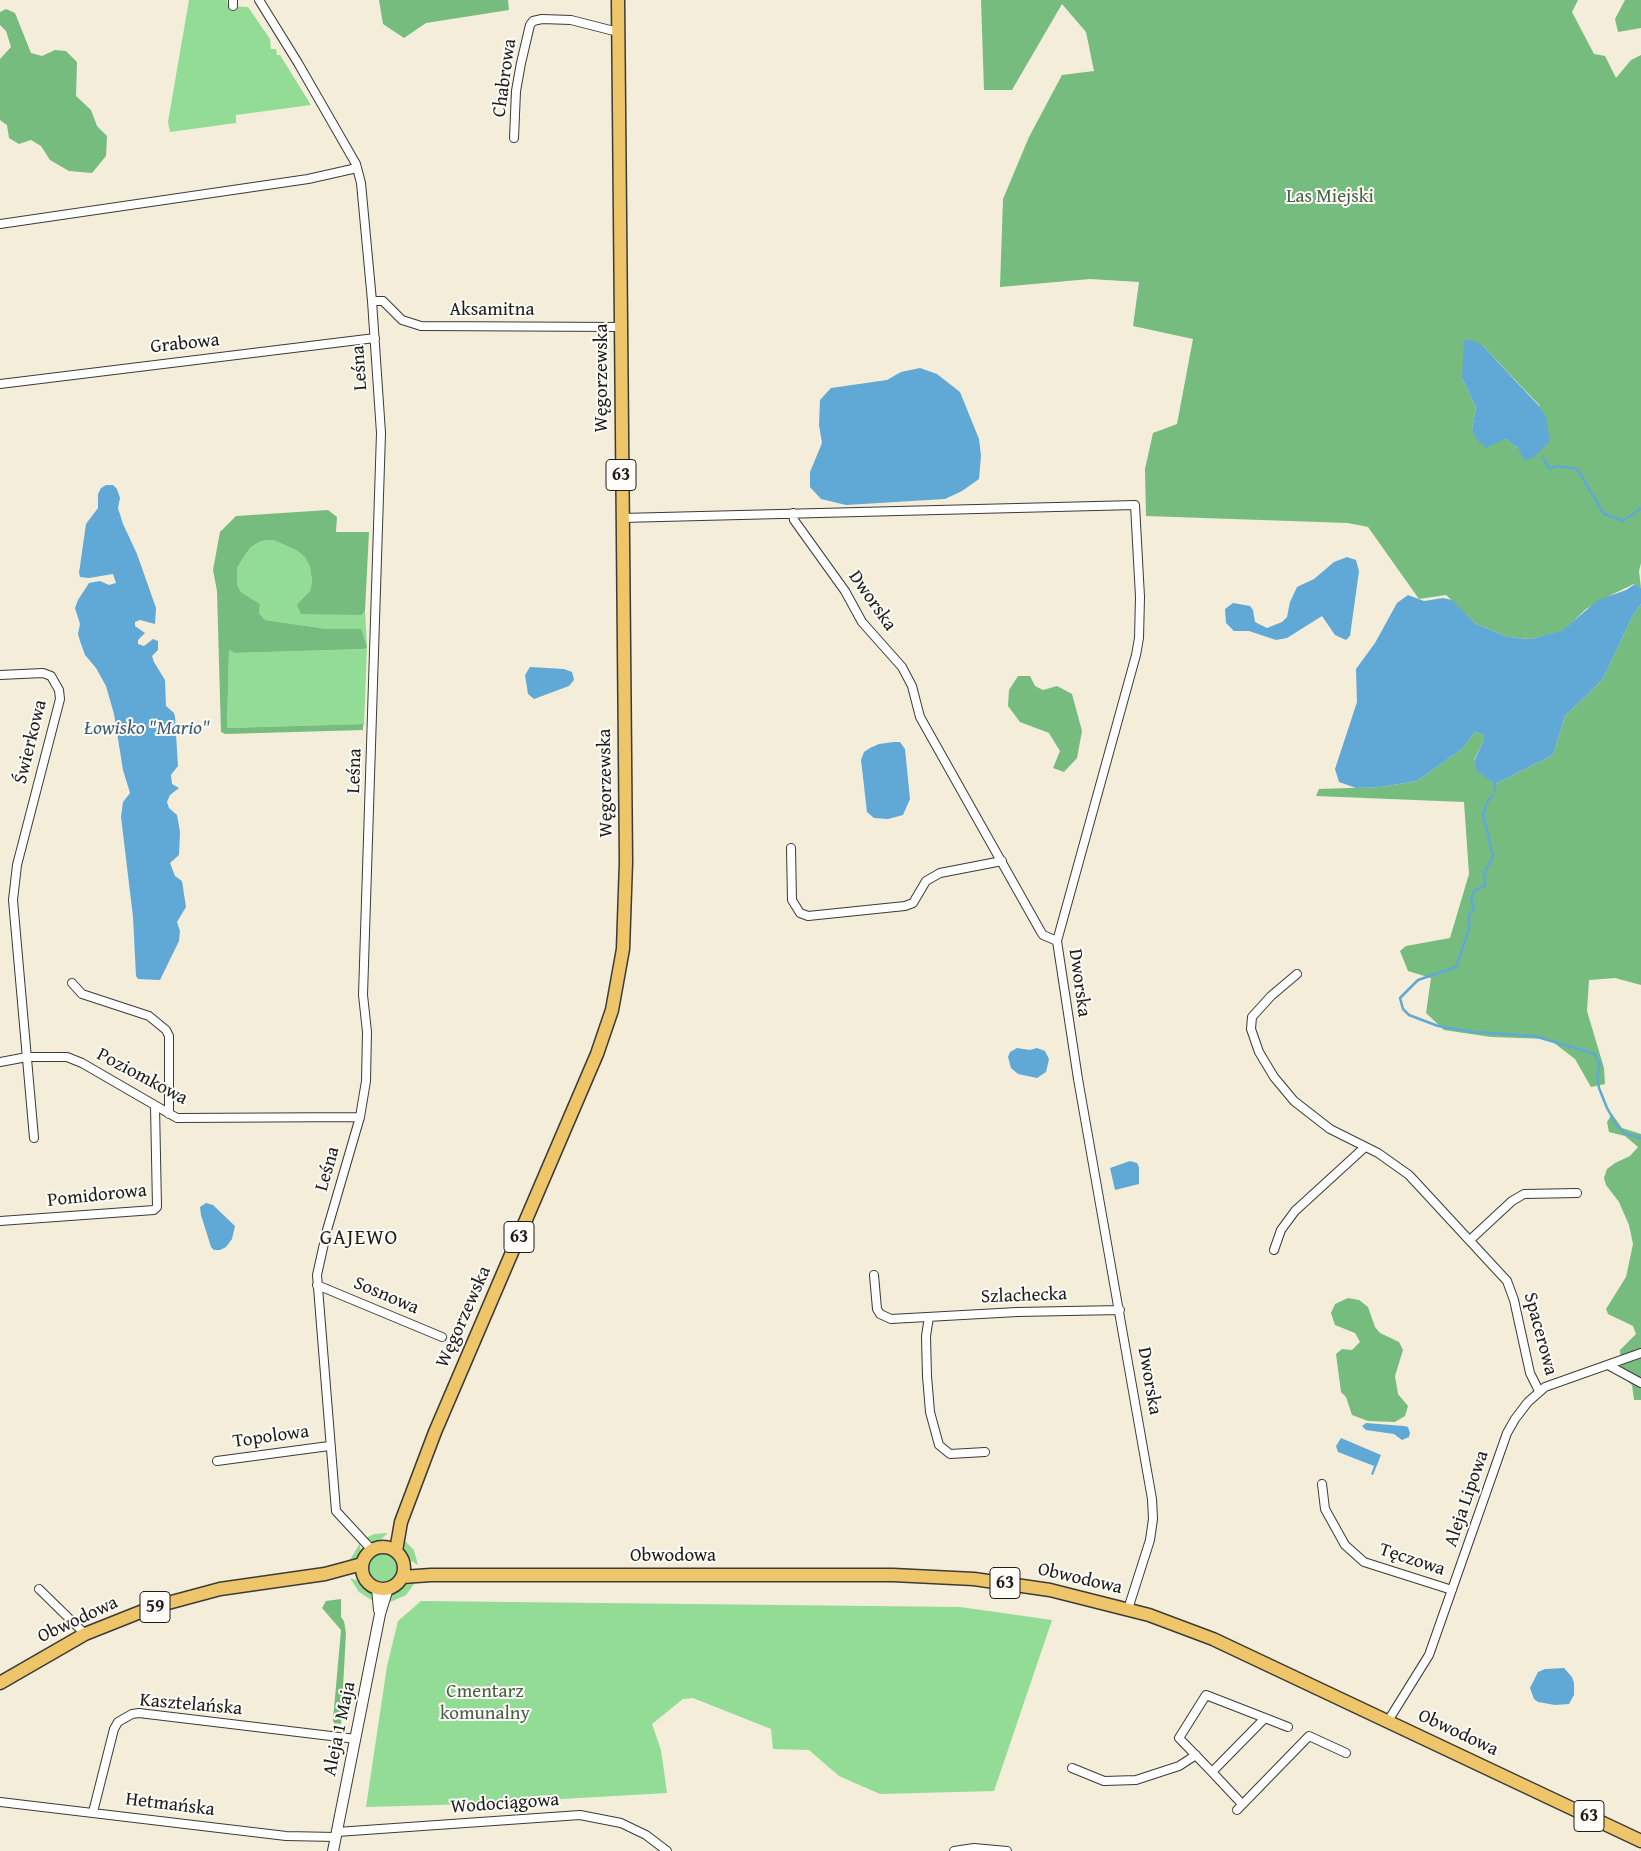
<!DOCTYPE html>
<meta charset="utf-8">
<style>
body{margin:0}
canvas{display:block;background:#f3edd9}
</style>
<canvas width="1641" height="1851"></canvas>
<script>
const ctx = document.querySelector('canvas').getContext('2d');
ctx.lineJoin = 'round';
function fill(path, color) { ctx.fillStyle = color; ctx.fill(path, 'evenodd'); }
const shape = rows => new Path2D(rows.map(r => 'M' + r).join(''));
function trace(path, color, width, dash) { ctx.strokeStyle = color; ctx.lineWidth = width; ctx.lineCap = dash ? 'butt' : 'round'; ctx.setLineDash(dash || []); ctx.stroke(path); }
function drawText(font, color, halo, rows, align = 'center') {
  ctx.font = font + ' "Gentium Book Plus",serif'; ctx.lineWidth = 4; ctx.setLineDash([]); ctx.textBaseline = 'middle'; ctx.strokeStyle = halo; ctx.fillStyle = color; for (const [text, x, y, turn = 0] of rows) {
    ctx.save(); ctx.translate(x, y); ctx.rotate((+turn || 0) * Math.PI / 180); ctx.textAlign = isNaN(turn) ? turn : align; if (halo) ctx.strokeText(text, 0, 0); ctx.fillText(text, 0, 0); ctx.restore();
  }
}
fill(shape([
 [189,0,227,0,228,6,248,7,270,39,271,49,276,49,277,55,280,55,311,105,236,115,236,123,170,132,168,122],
 [273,540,296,550,305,557,310,567,312,582,310,591,302,601,362,615,365,611,367,647,364,727,363,724,227,728,229,649,235,653,364,649,361,629,327,629,265,620,259,613,260,604,241,592,237,585,237,568,251,547,261,541],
 [388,1533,379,1541,373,1542,366,1538,374,1534],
 [403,1539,414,1550,418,1565,408,1559,402,1546],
 [360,1543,361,1554,358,1559,348,1563],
 '369 1567a15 15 0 1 1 30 0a15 15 0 1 1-30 0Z',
 [350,1578,363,1583,371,1593,373,1601,359,1592],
 [417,1580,406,1595,388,1603,393,1591,409,1581],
 [421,1601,960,1607,1052,1620,994,1791,880,1794,839,1776,809,1750,773,1749,771,1729,693,1698,683,1699,652,1724,661,1750,667,1793,473,1804,366,1807,387,1666,398,1621]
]), '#93dc96');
fill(shape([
 [379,0,508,0,509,10,426,23,404,38,383,24],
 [981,0,1578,0,1572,12,1594,54,1605,56,1616,78,1631,60,1641,55,1641,563,1639,571,1641,588,1634,584,1611,595,1586,609,1564,630,1531,639,1508,637,1476,624,1446,595,1419,599,1368,527,1348,523,1146,516,1145,469,1153,433,1177,424,1193,339,1133,326,1139,282,1090,279,1000,287,1003,199,1029,137,1062,75,1094,71,1086,32,1062,4,1012,90,984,90],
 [1482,345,1540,406,1518,448,1505,439,1494,443,1472,429,1476,408,1462,378],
 [1625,0,1641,0,1641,28,1618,32,1615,19],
 [6,9,15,13,31,53,42,56,55,50,66,51,77,62,76,96,91,110,97,126,107,136,106,156,92,173,69,171,50,160,41,146,31,140,19,144,9,138,7,125,0,120,0,59,11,47,6,31,0,25,0,12],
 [328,510,337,517,336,532,369,532,365,611,362,615,301,614,297,605,310,591,312,582,310,567,305,557,296,550,273,540,261,541,251,547,244,557,237,568,237,585,241,592,260,604,259,613,265,620,327,629,361,629,367,647,364,649,235,653,229,650,227,728,363,724,363,730,225,734,221,732,217,591,213,570,220,532,236,516],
 [1641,604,1641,985,1615,978,1589,980,1587,1011,1604,1068,1605,1084,1591,1087,1575,1059,1549,1039,1491,1037,1444,1030,1426,1013,1431,978,1408,971,1400,951,1406,946,1450,938,1469,874,1464,802,1316,796,1319,789,1381,787,1417,781,1462,749,1475,732,1484,735,1484,740,1474,760,1477,770,1495,784,1553,755,1565,716,1603,679,1632,617],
 [1018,676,1030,676,1035,686,1043,690,1057,686,1072,694,1082,731,1077,758,1064,772,1053,768,1060,751,1049,733,1020,722,1008,706,1009,690],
 [1612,1114,1622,1128,1641,1134,1641,1400,1634,1400,1632,1385,1622,1376,1620,1350,1636,1334,1633,1326,1608,1314,1606,1309,1626,1277,1633,1244,1629,1225,1619,1202,1606,1185,1604,1178,1607,1169,1615,1163,1630,1156,1638,1147,1625,1136,1609,1132,1607,1122],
 [1348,1298,1359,1300,1368,1307,1375,1327,1380,1333,1399,1342,1403,1350,1395,1376,1398,1394,1408,1406,1405,1416,1395,1422,1368,1421,1352,1415,1346,1397,1341,1392,1336,1354,1342,1349,1352,1350,1360,1342,1355,1333,1335,1325,1331,1313,1335,1304],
 [341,1599,341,1617,344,1621,346,1633,341,1724,334,1723,333,1720,341,1630,322,1608,326,1601]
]), '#76bc7f');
fill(shape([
 [1469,339,1482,345,1540,407,1546,417,1550,441,1533,458,1524,460,1518,448,1505,439,1486,448,1476,439,1472,429,1476,408,1462,378,1464,341],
 [920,368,937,374,960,392,979,439,981,456,979,479,962,491,945,499,846,505,821,499,810,487,810,472,822,443,819,425,820,400,831,388,887,380,901,372],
 [106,485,113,485,117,489,120,498,118,508,123,524,137,554,156,608,155,624,140,620,135,622,135,626,145,633,138,640,138,644,144,646,153,639,158,641,158,650,152,656,154,662,165,680,166,706,174,713,175,717,178,766,171,775,172,784,179,788,170,795,167,802,169,808,177,815,180,832,179,855,170,863,175,876,182,881,186,907,177,922,180,931,179,941,160,980,138,979,136,976,133,917,121,817,123,802,130,793,123,770,114,714,106,686,96,668,85,655,80,641,78,634,80,624,75,608,78,600,89,583,100,581,109,585,116,583,113,574,89,578,80,577,79,573,86,524,98,508,98,494,101,488],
 [1347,557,1356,560,1359,571,1350,636,1346,640,1335,635,1322,616,1287,638,1276,640,1249,631,1234,631,1226,623,1225,609,1233,603,1250,606,1253,610,1255,622,1267,628,1282,622,1287,617,1290,602,1297,587,1314,579,1334,562],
 [1635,584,1641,588,1641,604,1632,617,1603,679,1565,716,1553,755,1495,784,1477,771,1474,761,1484,740,1484,735,1475,732,1462,749,1417,781,1381,787,1356,788,1339,782,1335,769,1357,702,1356,669,1375,643,1397,603,1408,595,1424,601,1443,598,1452,600,1476,624,1508,637,1531,639,1563,630,1598,600,1626,590],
 [530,667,564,669,572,672,574,680,569,686,534,699,528,694,525,675],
 [894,742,900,742,905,749,910,799,903,815,888,819,874,818,867,812,861,760,864,752,870,748,879,744],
 [1017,1048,1030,1050,1037,1048,1045,1051,1049,1059,1046,1072,1037,1078,1018,1074,1011,1068,1008,1057,1010,1052],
 [1130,1161,1137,1163,1139,1167,1139,1184,1115,1190,1110,1168],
 [206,1203,213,1205,235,1226,232,1239,226,1247,220,1250,214,1250,211,1247,201,1215,200,1207],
 [1366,1423,1404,1426,1408,1427,1410,1433,1409,1437,1402,1440,1394,1434,1366,1430,1362,1426],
 [1341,1438,1381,1455,1373,1475,1371,1474,1374,1466,1338,1452,1336,1446],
 [1564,1668,1572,1677,1574,1683,1574,1695,1569,1704,1555,1705,1538,1702,1534,1699,1530,1688,1538,1672,1545,1669]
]), '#60a9d7');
trace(shape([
 [1543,457,1549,469,1557,466,1577,469,1604,514,1623,521,1641,508],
 [1495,791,1495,784],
 [1493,795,1488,801,1483,814,1493,856,1484,875,1485,886,1476,889,1471,898,1474,910,1469,914,1469,929,1456,967,1418,980,1400,998,1403,1009,1409,1015,1438,1026,1473,1032,1534,1036,1595,1054,1600,1065,1597,1075,1599,1088,1607,1108,1616,1124,1624,1133,1641,1138]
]), '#60a9d7', 2.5);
const minor = shape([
 [233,0,233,6],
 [259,0,298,63,356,164,361,183,372,301,381,433,363,995,367,1032,366,1081,360,1117,327,1230,317,1275,336,1511,372,1550],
 [514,138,516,91,521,63,530,25,533,21,542,19,571,20,618,32],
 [0,224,308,179,357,168],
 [372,301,383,301,402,320,421,326,621,327],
 [0,384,375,338],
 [793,513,794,520,845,591,862,622,902,667,912,686,920,717,1041,932,1043,935,1057,941],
 [622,518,1135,505,1140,597,1139,638,1136,655,1057,941,1078,1079,1152,1499,1153,1519,1150,1540,1128,1609],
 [0,675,43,673,51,676,59,690,60,699,17,865,13,900,34,1138],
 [791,848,792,900,800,913,808,916,905,906,913,903,926,881,940,873,1002,861],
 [1297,974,1271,996,1252,1017,1251,1029,1259,1052,1274,1077,1294,1101,1330,1129,1378,1153,1409,1175,1507,1281,1514,1300,1530,1373,1539,1391],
 [72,983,82,994,149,1016,166,1030,169,1036,169,1114],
 [0,1062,27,1057,67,1057,82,1063,177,1118,360,1117],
 [0,1221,154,1210,157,1207,155,1106],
 [1470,1240,1512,1201,1524,1194,1577,1193],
 [1274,1250,1281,1230,1295,1211,1365,1147],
 [874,1275,877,1309,880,1314,891,1319,1017,1312,1120,1310],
 [317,1285,442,1337],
 [929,1317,926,1336,927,1376,930,1412,939,1445,950,1454,985,1452],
 [1608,1365,1641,1383],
 [217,1461,329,1446],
 [1322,1484,1325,1509,1345,1545,1364,1562,1452,1590],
 [39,1589,85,1634],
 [1388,1721,1429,1655,1507,1433,1515,1419,1528,1402,1545,1387,1641,1353],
 [1072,1768,1104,1781,1136,1780,1179,1766,1196,1755],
 [1212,1772,1179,1738,1206,1695,1265,1718],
 [0,1802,286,1836,336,1837],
 [1242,1804,1212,1772,1265,1718,1288,1727],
 [1237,1810,1309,1736,1346,1753],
 [93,1812,114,1729,118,1722,132,1714,139,1713,356,1739],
 [337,1832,580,1815,621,1823,646,1835,667,1851],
 [954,1851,974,1848,1007,1851]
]);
const tertiary = shape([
 [377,1588,379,1610],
 [333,1851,380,1614,388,1588]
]);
const primary = shape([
 '362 1568a21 21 0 1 1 42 0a21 21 0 1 1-42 0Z',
 [396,1551,401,1522,435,1432,597,1054,612,1010,623,949,626,862,618,0],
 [402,1577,431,1575,893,1575,974,1579,1050,1590,1149,1615,1213,1639,1641,1841],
 [0,1683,85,1634,153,1607,220,1589,325,1574,362,1564]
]);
trace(minor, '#3c3b38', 10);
trace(tertiary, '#3c3b38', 12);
trace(primary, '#3c3b38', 15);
trace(minor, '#fff', 8);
trace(tertiary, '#fff', 10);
trace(primary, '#eec569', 12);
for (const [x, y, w] of [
 [621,475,30],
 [519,1237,30],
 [1005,1583,30],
 [155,1607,30],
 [1589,1816,30]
]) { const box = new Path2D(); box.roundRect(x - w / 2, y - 15.5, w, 31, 4); ctx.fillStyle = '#fdfcf7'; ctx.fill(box); trace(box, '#1c1c1c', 1); }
drawText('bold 18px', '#1c1c1c', null, [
 ["63",621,475],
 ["63",519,1237],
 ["63",1005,1583],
 ["59",155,1607],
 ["63",1589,1816]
]);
drawText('19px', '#1c1c1c', '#fdfcf7', [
 ["Chabrowa",505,78,-82],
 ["Aksamitna",492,310],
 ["Grabowa",185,344,-6],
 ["Leśna",360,368,-94],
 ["Węgorzewska",602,378,-90],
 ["Dworska",872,601,55],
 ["Świerkowa",31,742,-76],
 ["Leśna",355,771,-88],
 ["Węgorzewska",606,783,-91],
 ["Dworska",1079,983,82],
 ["Poziomkowa",142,1077,28],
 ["Leśna",328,1169,-74],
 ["Pomidorowa",97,1196,-6],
 ["Sosnowa",386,1296,23],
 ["Szlachecka",1024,1296,-2],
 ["Węgorzewska",464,1317,-66],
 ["Spacerowa",1540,1334,75],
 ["Dworska",1149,1381,80],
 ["Topolowa",271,1437,-8],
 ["Aleja Lipowa",1467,1499,-71],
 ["Obwodowa",673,1556],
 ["Tęczowa",1412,1560,18],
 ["Obwodowa",1080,1579,13],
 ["Obwodowa",78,1620,-25],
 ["Kasztelańska",191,1705,5],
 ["Aleja 1 Maja",340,1729,-78],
 ["Obwodowa",1458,1733,25],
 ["Wodociągowa",505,1804,-4],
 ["Hetmańska",170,1805,7]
]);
drawText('19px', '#465f47', '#fdfcf7', [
 ["Las Miejski",1330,197],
 ["Cmentarz",485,1692],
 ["komunalny",485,1714]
]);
drawText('italic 20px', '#3b5b70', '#fdfcf7', [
 ["Łowisko \"Mario\"",147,729]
]);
ctx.letterSpacing = '1px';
drawText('21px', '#1c1c1c', '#fdfcf7', [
 ["GAJEWO",359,1239]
]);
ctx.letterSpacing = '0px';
</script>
